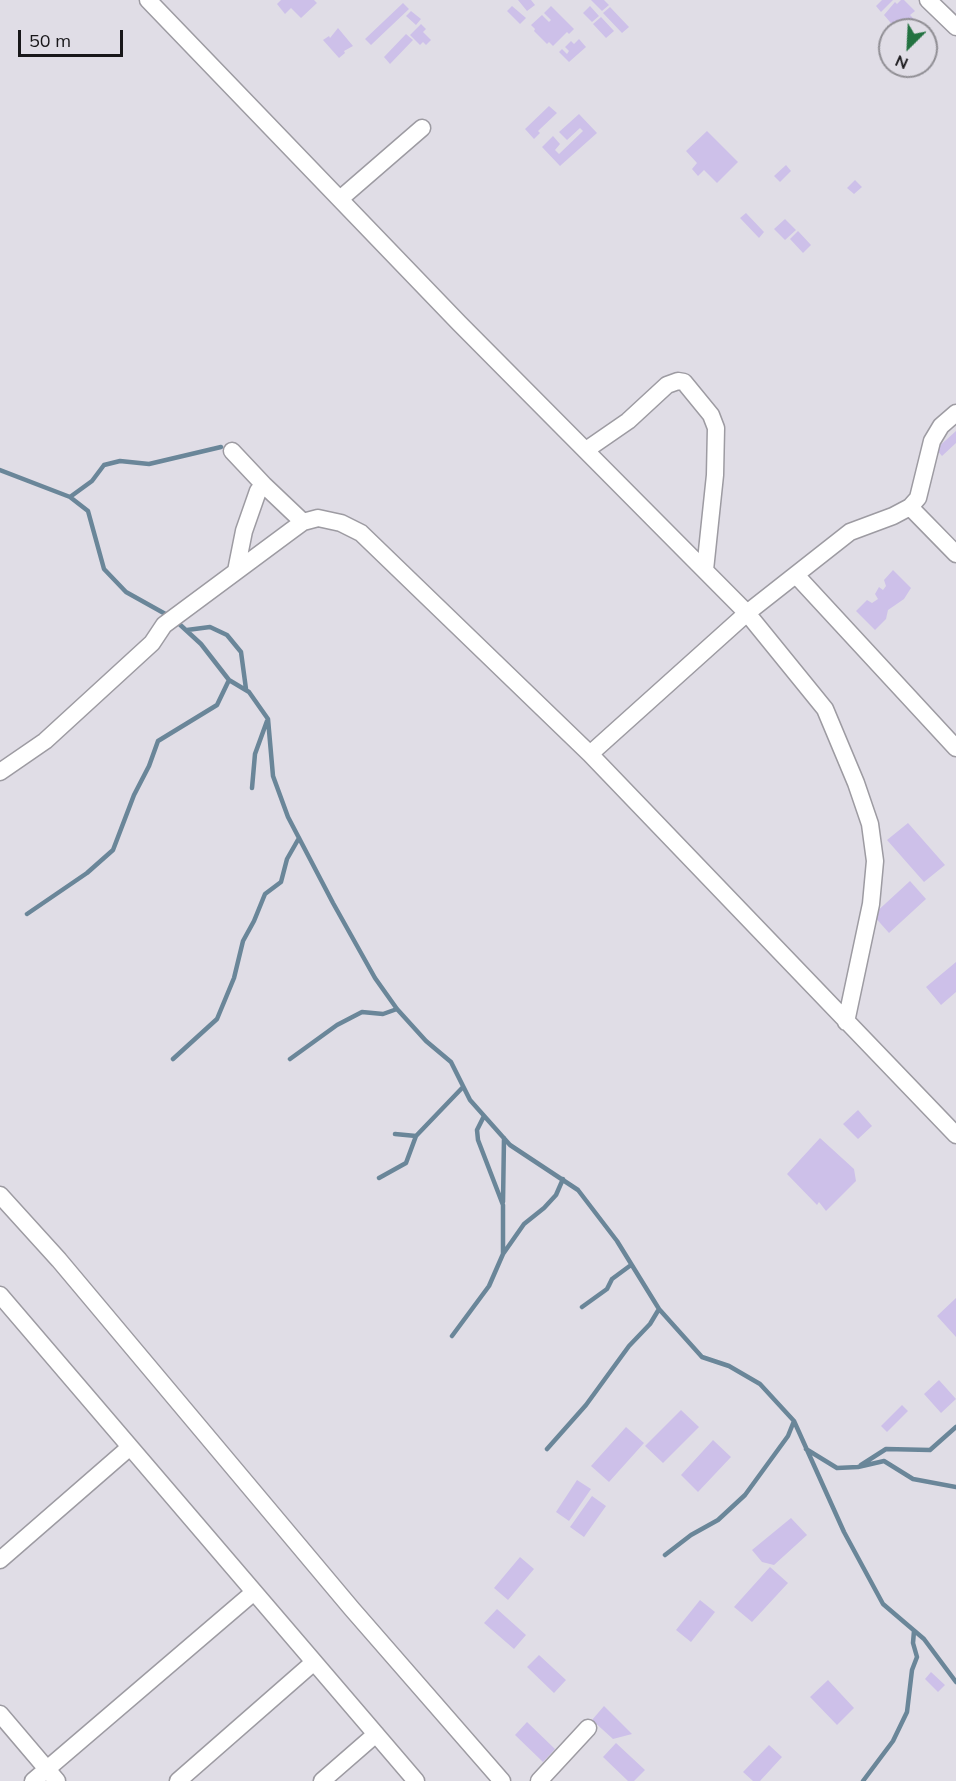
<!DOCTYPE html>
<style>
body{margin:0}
#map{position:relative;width:956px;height:1781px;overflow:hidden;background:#e0dde6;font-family:Mulish,sans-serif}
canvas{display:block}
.north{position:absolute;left:878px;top:18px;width:60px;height:60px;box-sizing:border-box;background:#e0dde6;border:2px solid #908e94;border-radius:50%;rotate:204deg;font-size:16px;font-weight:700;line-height:24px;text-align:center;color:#18171a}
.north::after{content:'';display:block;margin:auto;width:21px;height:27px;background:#237241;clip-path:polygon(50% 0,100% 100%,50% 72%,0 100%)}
.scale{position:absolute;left:18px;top:30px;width:105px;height:27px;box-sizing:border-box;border:3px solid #18171a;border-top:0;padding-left:8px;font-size:18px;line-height:21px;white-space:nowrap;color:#18171a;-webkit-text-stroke:4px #e0dde6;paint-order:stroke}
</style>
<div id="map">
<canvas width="956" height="1781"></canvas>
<div class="north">N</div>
<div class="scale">50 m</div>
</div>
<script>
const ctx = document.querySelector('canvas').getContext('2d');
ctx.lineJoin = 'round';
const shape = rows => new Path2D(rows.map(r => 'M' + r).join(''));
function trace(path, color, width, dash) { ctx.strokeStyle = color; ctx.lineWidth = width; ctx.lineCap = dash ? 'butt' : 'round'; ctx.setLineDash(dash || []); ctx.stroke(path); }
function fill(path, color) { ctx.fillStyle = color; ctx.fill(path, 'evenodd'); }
trace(shape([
 [0,470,70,497,88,511,104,569,126,592,169,616],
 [70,497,92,481,104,465,120,461,149,464,221,447],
 [176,621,201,644,229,680,249,692,268,719,273,776,288,817,333,903,375,978,397,1009,426,1041,451,1062,470,1100,510,1145,578,1190,617,1241,659,1309,702,1357,729,1366,760,1384,794,1421,844,1532,883,1604,924,1639,956,1682],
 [187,630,210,627,227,635,241,652,246,689],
 [252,788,255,754,267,721],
 [27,914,87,873,113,850,134,795,149,766,158,741,217,705,229,680],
 [173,1059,217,1019,234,978,243,941,254,921,265,894,281,882,287,859,299,838],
 [290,1059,337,1025,362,1012,383,1014,397,1009],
 [484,1116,477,1130,478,1140,503,1205,503,1254],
 [395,1134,416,1136,463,1087],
 [379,1178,406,1163,416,1136],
 [503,1202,504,1138],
 [582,1307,607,1289,612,1279,631,1265],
 [452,1336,489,1286,503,1254,524,1224,544,1208,556,1195,563,1179],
 [547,1449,586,1405,629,1346,650,1324,659,1309],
 [806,1449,837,1468,858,1467,884,1461,913,1479,956,1487],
 [861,1465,886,1449,930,1450,956,1427],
 [665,1555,691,1535,718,1520,745,1495,788,1436,794,1421],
 [863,1781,893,1741,907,1712,912,1670,917,1657,913,1643,914,1631]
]), '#6a8699', 4.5);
fill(shape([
 [281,0,314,0,317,3,301,18,291,8,285,14,277,4],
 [518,0,531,0,535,5,527,11],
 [591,0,604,0,609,5,602,11],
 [882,0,893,0,881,12,876,6],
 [901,0,904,0,915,11,910,15,915,20,907,28,902,23,896,29,884,15,895,2,897,4],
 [403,3,409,9,371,45,365,39],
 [512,6,526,18,520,24,507,11],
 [551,6,574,29,569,34,567,32,553,46,549,42,547,44,534,31,535,29,531,25,542,15,549,22,551,20,544,13],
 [590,6,599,16,592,22,583,13],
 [610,7,629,27,622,33,603,13],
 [411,11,421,19,416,25,406,16],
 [601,17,614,31,606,38,593,24],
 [421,24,426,29,423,32,431,40,426,45,423,42,420,45,410,35],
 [338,28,353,46,344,51,345,53,339,58,323,40,329,36,330,38],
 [406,34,413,40,390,64,384,57],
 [579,39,586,47,569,62,559,52,562,49,567,54,569,51,565,47,571,41,574,44],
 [549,106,557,113,538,131,540,133,534,139,525,129],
 [579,114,597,133,560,166,542,147,553,136,560,144,555,150,559,154,583,131,580,128,567,140,559,132],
 [707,131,738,162,717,183,704,170,698,176,692,169,697,163,686,151],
 [786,165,791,171,780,182,774,176],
 [855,180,862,187,854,194,847,188],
 [746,213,764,232,759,238,740,218],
 [785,219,796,230,785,240,774,229],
 [798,231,811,245,803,253,790,239],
 [956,431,956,443,942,456,936,449],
 [893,570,911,588,904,599,888,610,886,619,875,630,856,611,867,600,872,603,878,599,875,594,879,587,883,590,886,586,884,580],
 [908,823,945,865,924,882,887,840],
 [910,881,926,899,889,933,873,915],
 [956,962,956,992,941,1005,926,987],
 [858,1110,872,1126,858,1139,843,1124],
 [820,1138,854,1169,856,1181,826,1211,819,1202,817,1205,787,1174],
 [956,1298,956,1337,937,1316],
 [939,1380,956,1399,941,1413,924,1394],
 [902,1405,908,1411,887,1432,881,1426],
 [681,1410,699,1427,663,1463,645,1446],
 [626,1427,644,1443,609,1482,591,1466],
 [713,1440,731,1457,698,1492,681,1475],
 [577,1480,591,1489,569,1521,556,1512],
 [592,1496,606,1506,584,1537,570,1527],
 [791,1518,807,1535,774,1565,762,1562,752,1550],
 [520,1557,534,1569,508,1600,494,1588],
 [770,1567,788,1583,752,1622,734,1607],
 [700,1600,715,1612,691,1642,676,1630],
 [497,1609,526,1635,514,1649,484,1623],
 [539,1655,566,1680,554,1693,527,1667],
 [931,1672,945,1685,938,1692,925,1679],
 [828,1680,854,1708,837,1725,810,1697],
 [604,1706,632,1734,613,1739,592,1720],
 [527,1722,555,1749,543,1762,515,1735],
 [616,1743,645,1770,634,1781,628,1781,603,1757],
 [769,1745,782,1757,760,1781,753,1781,743,1772]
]), '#cdc0e9');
const minor = shape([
 [148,0,459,323,747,613,825,709,856,783,870,824,875,861,871,904,846,1022],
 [928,0,956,27],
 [340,199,422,128],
 [586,450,628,421,667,385,678,381,684,382,711,415,716,428,715,475,705,570],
 [232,451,264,485],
 [910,507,956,554],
 [236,571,244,531,258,491,264,485,303,522],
 [796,575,956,748],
 [590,754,747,613,850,532,893,516,910,507,918,498,932,441,941,426,956,413],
 [0,772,45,741,152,643,164,625,292,530,303,522,318,518,341,523,361,533,590,754,956,1135],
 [0,1195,59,1260,352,1609,502,1781],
 [0,1295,416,1781],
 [0,1560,130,1447],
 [0,1714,57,1781],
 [33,1781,254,1592],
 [178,1781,314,1662],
 [322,1781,376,1734],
 [539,1781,588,1728]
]);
trace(minor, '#9d9ba2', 19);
trace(minor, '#fff', 16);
</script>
